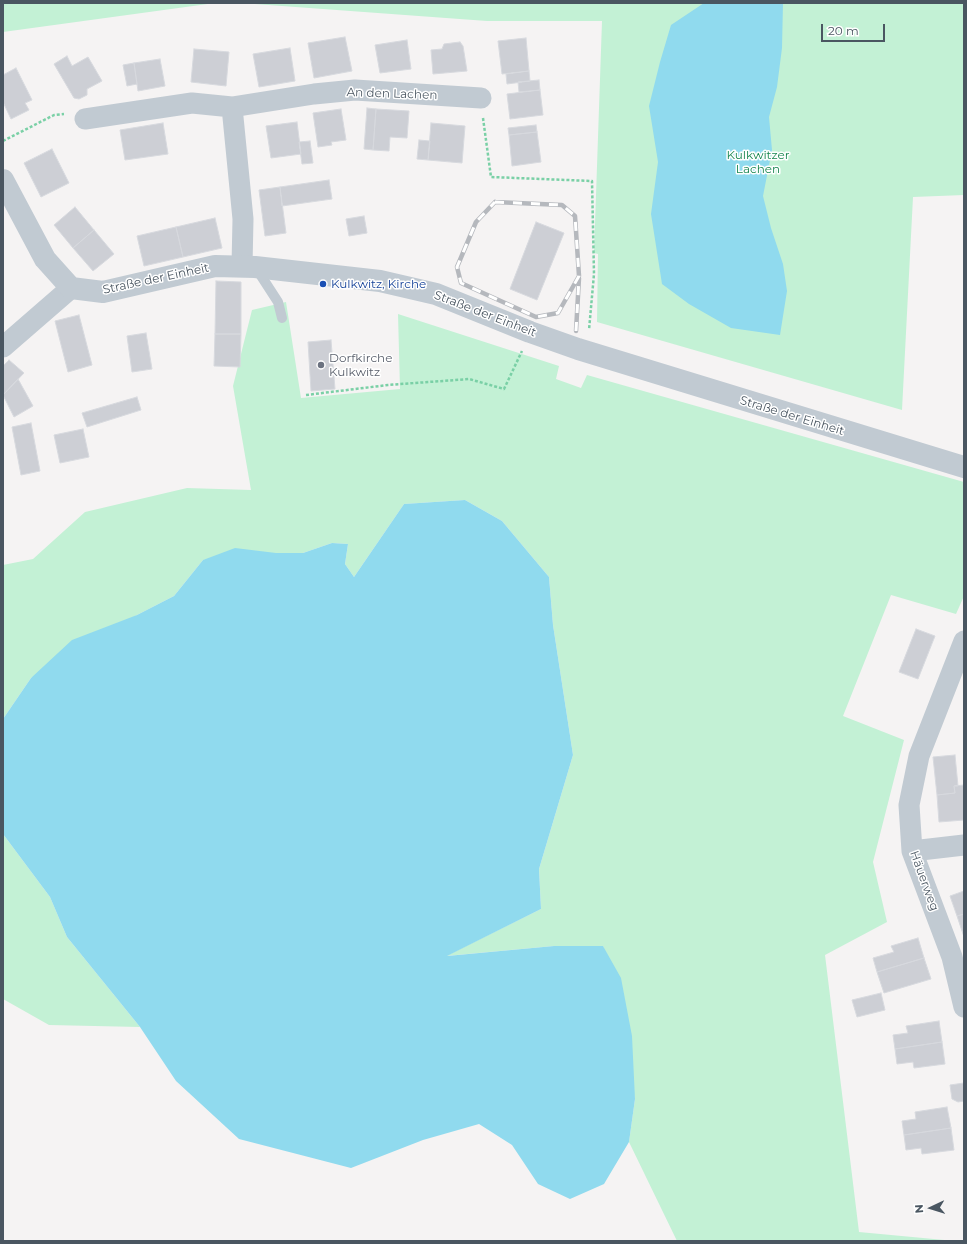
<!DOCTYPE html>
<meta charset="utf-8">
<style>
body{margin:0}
#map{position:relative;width:967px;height:1244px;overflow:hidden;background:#f5f3f3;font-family:Montserrat,sans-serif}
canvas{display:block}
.frame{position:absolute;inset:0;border:4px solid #4a5661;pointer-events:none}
.north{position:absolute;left:911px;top:1188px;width:40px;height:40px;-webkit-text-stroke:3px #fff;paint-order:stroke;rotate:266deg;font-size:11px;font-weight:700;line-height:16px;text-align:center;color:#4a5661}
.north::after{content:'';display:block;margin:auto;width:14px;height:18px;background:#4a5661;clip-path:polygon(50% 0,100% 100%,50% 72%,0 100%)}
.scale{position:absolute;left:821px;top:24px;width:64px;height:18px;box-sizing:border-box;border:2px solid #4a5661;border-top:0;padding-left:5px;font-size:12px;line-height:14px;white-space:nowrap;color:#4a5661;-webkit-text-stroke:3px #fff;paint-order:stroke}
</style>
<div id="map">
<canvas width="967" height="1244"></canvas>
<div class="frame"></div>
<div class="north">N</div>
<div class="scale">20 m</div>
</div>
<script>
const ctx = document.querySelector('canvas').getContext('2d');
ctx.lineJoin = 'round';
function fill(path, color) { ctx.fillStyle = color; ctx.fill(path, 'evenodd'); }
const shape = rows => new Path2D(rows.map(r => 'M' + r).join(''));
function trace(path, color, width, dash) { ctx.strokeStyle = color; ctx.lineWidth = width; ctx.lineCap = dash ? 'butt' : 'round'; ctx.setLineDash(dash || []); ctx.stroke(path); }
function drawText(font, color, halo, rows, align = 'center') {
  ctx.font = font + ' Montserrat,sans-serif'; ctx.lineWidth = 3; ctx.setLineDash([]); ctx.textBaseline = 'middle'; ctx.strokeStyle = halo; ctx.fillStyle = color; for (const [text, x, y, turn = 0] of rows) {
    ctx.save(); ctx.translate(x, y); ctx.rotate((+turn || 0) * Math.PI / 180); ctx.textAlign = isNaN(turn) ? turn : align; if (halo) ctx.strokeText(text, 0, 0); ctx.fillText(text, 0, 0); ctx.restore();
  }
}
fill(shape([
 [3,3,215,3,3,32],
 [241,3,964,3,964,195,913,197,902,410,597,322,598,254,594,253,602,21,487,21],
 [286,302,301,398,400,389,398,314,559,366,556,379,581,388,587,375,964,482,964,596,956,614,891,595,843,716,904,740,873,862,887,922,825,955,859,1232,955,1241,677,1241,629,1142,635,1099,603,946,554,946,446,956,541,909,539,869,573,755,553,625,549,577,502,521,465,500,404,504,354,577,345,564,348,544,332,543,303,553,276,553,203,560,174,596,137,615,31,678,3,719,3,565,33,559,85,512,187,488,251,490,233,386,252,310],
 [3,834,50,897,67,937,140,1027,49,1025,3,999]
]), '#c3f1d5');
fill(shape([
 [704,3,783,3,782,48,777,87,769,117,772,150,763,196,771,228,783,264,787,291,780,335,731,328,689,304,662,284,651,214,658,162,649,106,660,62,671,25],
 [465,500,502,521,549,577,553,625,573,755,539,869,541,909,447,956,554,946,603,946,621,978,632,1036,635,1099,629,1142,604,1184,570,1199,538,1184,512,1145,479,1124,423,1140,351,1168,239,1139,176,1081,140,1027,67,937,50,897,3,834,3,719,31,678,72,640,137,615,174,596,203,560,235,548,276,553,303,553,332,543,348,544,345,564,354,577,404,504]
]), '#90daee');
const building = shape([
 [345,37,352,71,314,78,308,43,345,37],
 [526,38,529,71,502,74,498,41,526,38],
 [407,40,411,69,380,73,375,45,407,40],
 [460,42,463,46,467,71,433,74,431,50,442,49,444,44,460,42],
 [290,48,295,81,259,87,253,54,290,48],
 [194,49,229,52,226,86,191,82,194,49],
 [67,56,72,66,88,57,102,81,87,89,87,95,79,99,74,98,54,64,67,56],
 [160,59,165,86,138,91,134,63,160,59],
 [134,63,137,84,127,86,123,65,134,63],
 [16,68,32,100,25,103,29,110,11,119,3,102,3,75,16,68],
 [529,71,530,81,507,84,506,74,529,71],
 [539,80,540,90,519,92,518,82,539,80],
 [540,90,543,115,510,119,507,94,540,90],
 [367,108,376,109,373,150,364,149,367,108],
 [341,109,346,140,331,142,332,145,318,147,313,113,341,109],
 [376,109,409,111,407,138,390,137,389,151,373,150,376,109],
 [297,122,301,154,271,158,266,126,297,122],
 [163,123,168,154,125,160,120,130,163,123],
 [431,123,465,126,462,163,428,160,431,123],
 [536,125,537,132,509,135,508,128,536,125],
 [537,132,541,162,512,166,509,135,537,132],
 [419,140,430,141,428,160,417,159,419,140],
 [310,141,313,163,302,164,299,142,310,141],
 [52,149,69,183,41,197,24,163,52,149],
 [329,180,332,199,282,206,280,187,329,180],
 [280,187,286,233,265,236,259,190,280,187],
 [75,207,94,230,73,248,54,225,75,207],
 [364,216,367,233,349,236,346,219,364,216],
 [215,218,222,248,183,257,176,227,215,218],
 [536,222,564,233,537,300,510,289,536,222],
 [176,227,183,257,144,266,137,236,176,227],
 [94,230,114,254,93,271,73,248,94,230],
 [216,281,241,282,241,334,215,334,216,281],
 [79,315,92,365,68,372,55,321,79,315],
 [146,333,152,369,132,372,127,336,146,333],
 [215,334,241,334,240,367,214,366,215,334],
 [331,340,335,389,311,391,308,342,331,340],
 [9,360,24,373,3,395,3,366,9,360],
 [18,379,33,406,14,417,3,395,18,379],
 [137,397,141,410,87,427,82,413,137,397],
 [31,423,40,471,21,475,12,427,31,423],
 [83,429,89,457,60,463,54,435,83,429],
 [916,629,935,636,918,679,899,672,916,629],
 [955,755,958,786,954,786,955,793,937,795,933,757,955,755],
 [964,785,964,820,939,822,937,795,955,793,954,786,964,785],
 [964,891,964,914,957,916,950,896,964,891],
 [964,914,964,937,957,916,964,914],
 [918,938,924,958,877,972,873,958,894,952,891,946,918,938],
 [924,958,931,979,884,993,877,972,924,958],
 [881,993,885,1010,857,1017,852,1000,881,993],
 [939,1021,942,1042,895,1049,893,1035,908,1033,906,1026,939,1021],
 [942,1042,945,1064,914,1068,913,1062,897,1064,895,1049,942,1042],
 [964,1083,964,1101,958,1102,952,1099,950,1085,964,1083],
 [947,1107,951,1128,904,1135,902,1121,916,1119,915,1112,947,1107],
 [951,1128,954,1150,922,1154,921,1148,906,1150,904,1135,951,1128]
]);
fill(building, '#cdcfd5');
trace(building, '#d7d9de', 1);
trace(shape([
 [483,118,491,177,592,181,594,274,589,330],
 [3,141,54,115,64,114],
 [306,395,388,385,469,379,504,389,522,351]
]), '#7ad0a6', 2.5, [3, 2]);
trace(shape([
 [256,268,278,302,282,318]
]), '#c1cad2', 10);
trace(shape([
 [232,107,243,219,242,266],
 [85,119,192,103,232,107,314,94,355,90,481,98],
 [3,347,71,288],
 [964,641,919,756,909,805,912,851,952,957,964,1007],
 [912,851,964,845]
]), '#c1cad2', 21);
trace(shape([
 [3,180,45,259,71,288,103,292,215,266,255,267,380,281,436,294,530,332,578,349,964,467]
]), '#c1cad2', 22);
const rail = shape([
 [495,202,562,205,575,216,579,276,558,313,536,317,461,283,457,267,476,222,495,202],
 [576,331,579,278]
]);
trace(rail, '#b5b8bd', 4.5);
trace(rail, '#fff', 3, [9]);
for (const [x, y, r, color] of [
 [323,284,4,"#1a4fb4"],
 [321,365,4,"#6b7280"]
]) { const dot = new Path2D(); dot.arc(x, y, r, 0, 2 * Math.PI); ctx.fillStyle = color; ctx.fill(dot); trace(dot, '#fff', 1.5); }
drawText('12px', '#4a5661', '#fff', [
 ["An den Lachen",392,94,2],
 ["Straße der Einheit",156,279,-12],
 ["Straße der Einheit",485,314,21],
 ["Straße der Einheit",792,416,17],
 ["Häuerweg",924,881,70]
]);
drawText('12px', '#17864f', '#fff', [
 ["Kulkwitzer",758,155],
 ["Lachen",758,169]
]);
drawText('12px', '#164399', '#fff', [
 ["Kulkwitz, Kirche",331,284]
], 'left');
drawText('12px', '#5b616d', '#fff', [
 ["Dorfkirche",329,358],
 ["Kulkwitz",329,372]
], 'left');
</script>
